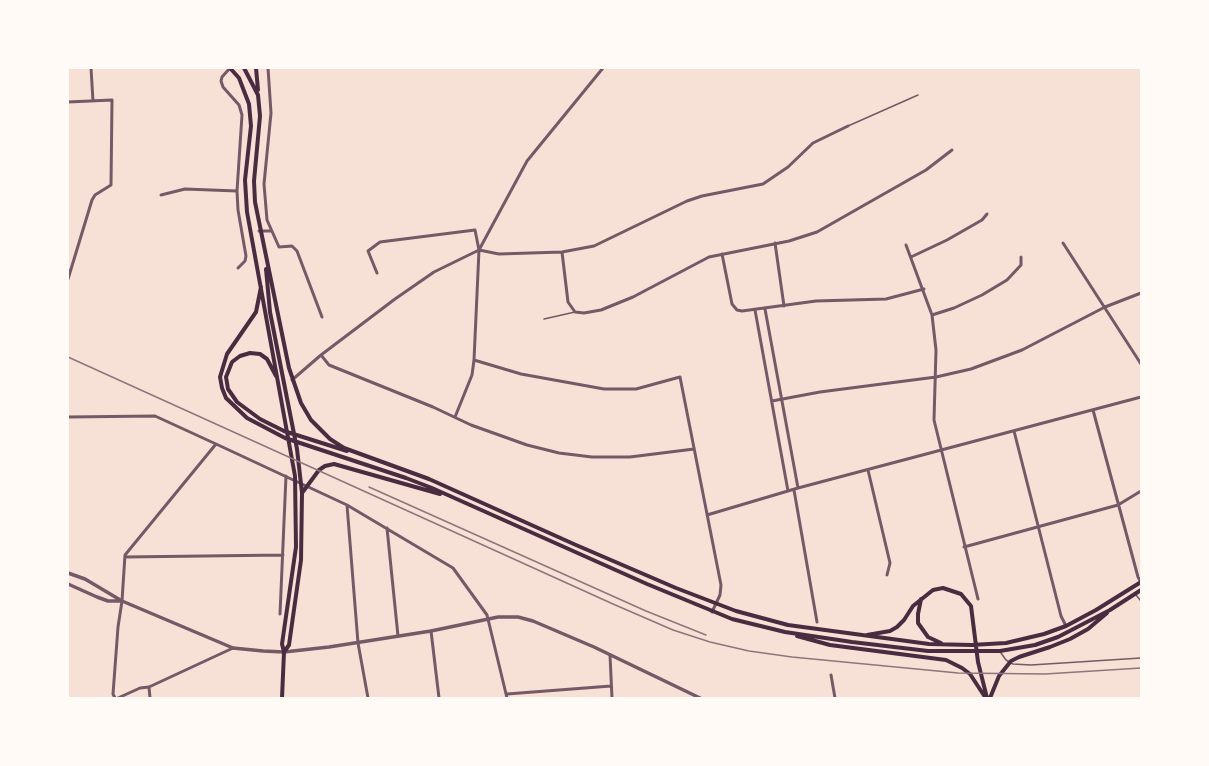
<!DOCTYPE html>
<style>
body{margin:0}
#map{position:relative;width:1209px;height:766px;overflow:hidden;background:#f7e1d7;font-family:Rubik,sans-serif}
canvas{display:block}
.frame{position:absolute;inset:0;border:69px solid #fffaf5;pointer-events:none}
</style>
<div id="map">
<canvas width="1209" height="766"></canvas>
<div class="frame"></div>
</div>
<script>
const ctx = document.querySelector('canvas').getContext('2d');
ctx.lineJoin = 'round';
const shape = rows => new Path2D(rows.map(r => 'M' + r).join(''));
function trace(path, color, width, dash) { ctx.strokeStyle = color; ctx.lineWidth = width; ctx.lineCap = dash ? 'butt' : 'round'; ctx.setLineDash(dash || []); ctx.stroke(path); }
trace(shape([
 [848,126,918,95],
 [544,319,575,312],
 [1136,595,1141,601],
 [1001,653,1006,660,1013,664,1031,665,1141,658]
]), '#755966', 1.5);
trace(shape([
 [91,68,93,101],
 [230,68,222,77,221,81,223,87,239,105,242,115,237,191,238,210,246,256,245,261,238,268],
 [268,68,271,113,264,184,267,220,279,247,292,246,297,251,322,317],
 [68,102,112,100,111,185,95,195,92,200,68,279],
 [161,195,185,189,237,191],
 [259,231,271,231],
 [775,243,784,306],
 [1063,243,1141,364],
 [906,245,932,315,936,350,934,420,978,599],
 [479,250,499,254,562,252,594,246,687,201,702,196,763,184,788,167,813,143,848,126],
 [562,252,568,302,575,312,584,313,601,310,633,297,709,257,789,241,817,232,926,170,952,150],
 [722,254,732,304,737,310,742,311,816,301,886,299,924,289],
 [911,257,947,240,982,220,987,214],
 [765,309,798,488],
 [755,310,788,491],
 [932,315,954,308,982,295,1007,280,1021,265,1021,257],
 [321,355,329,365,433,407,471,425,527,445,559,453,592,457,630,457,694,449],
 [474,360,521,374,604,389,636,389,680,377,721,585,720,595,712,612],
 [292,380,321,355,395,299,434,272,479,250,475,230,380,242,368,251,377,273],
 [772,401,820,392,936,377,971,369,1022,350,1105,307,1141,293],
 [1093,410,1138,577,1141,582],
 [68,417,155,416,216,444],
 [455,417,472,375,474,360,479,250,527,161,603,68],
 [1014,431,1061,616,1066,626],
 [868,470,890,563,887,575],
 [794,490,817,622],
 [347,505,358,643,368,698],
 [707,515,798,488,1141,397],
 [387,528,398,636],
 [964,547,1118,505,1141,491],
 [125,557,283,555],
 [280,614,286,476],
 [431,631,439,698],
 [610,655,612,698],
 [831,675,835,698],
 [149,687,150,698],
 [507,694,611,686],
 [115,698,113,694,118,627,122,601,125,555,216,444,347,505,453,568,487,615,507,698],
 [118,698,140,688,149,687,233,648]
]), '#755966', 3);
trace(shape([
 [68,573,85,579,122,601,233,648,263,651,284,652,329,647,431,631,498,617,518,617,533,621,594,647,700,698],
 [68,584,97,597,108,601,121,601]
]), '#755966', 3.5);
trace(shape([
 [230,68,239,78,249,104,251,126,245,180,247,212,295,476,296,547,282,644,284,652,282,698],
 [244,68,258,95,260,116,254,181,255,202,289,368,301,403,311,420,330,439,344,448,429,479,576,545,676,588,736,611,788,625,929,644,971,645,1006,643,1044,634,1066,626,1096,610,1141,582],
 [256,68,258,90],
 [266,269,270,312,297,449,302,493,301,560,289,645,284,652],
 [261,287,256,312,227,354,220,377,222,388,226,398,247,418,285,438,406,478,432,488,647,584,732,619,785,632,852,642,928,651,1000,651,1035,645,1058,637,1110,610,1141,590],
 [276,376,267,359,260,354,250,353,240,356,232,362,226,377,228,389,237,402,260,419,284,431,347,451],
 [302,493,319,470,325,466,334,464,440,494],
 [921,599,918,614,918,623,928,637,941,643],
 [867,635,890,631,897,627,904,620,913,606,933,590,943,588,961,594,971,606,978,662,987,698],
 [797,636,830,645,946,660,962,668,970,674,985,697],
 [990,698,999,676,1011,661,1019,657,1050,647,1070,639,1088,629,1107,613]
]), '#4a2c40', 4);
trace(shape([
 [230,68,231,68]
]), '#4a2c40', 4.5);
trace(shape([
 [68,357,613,604,673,630,710,642,749,651,792,657,958,673,1045,674,1141,668],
 [369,487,646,611,706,635]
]), '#8f747c', 1.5);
</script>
